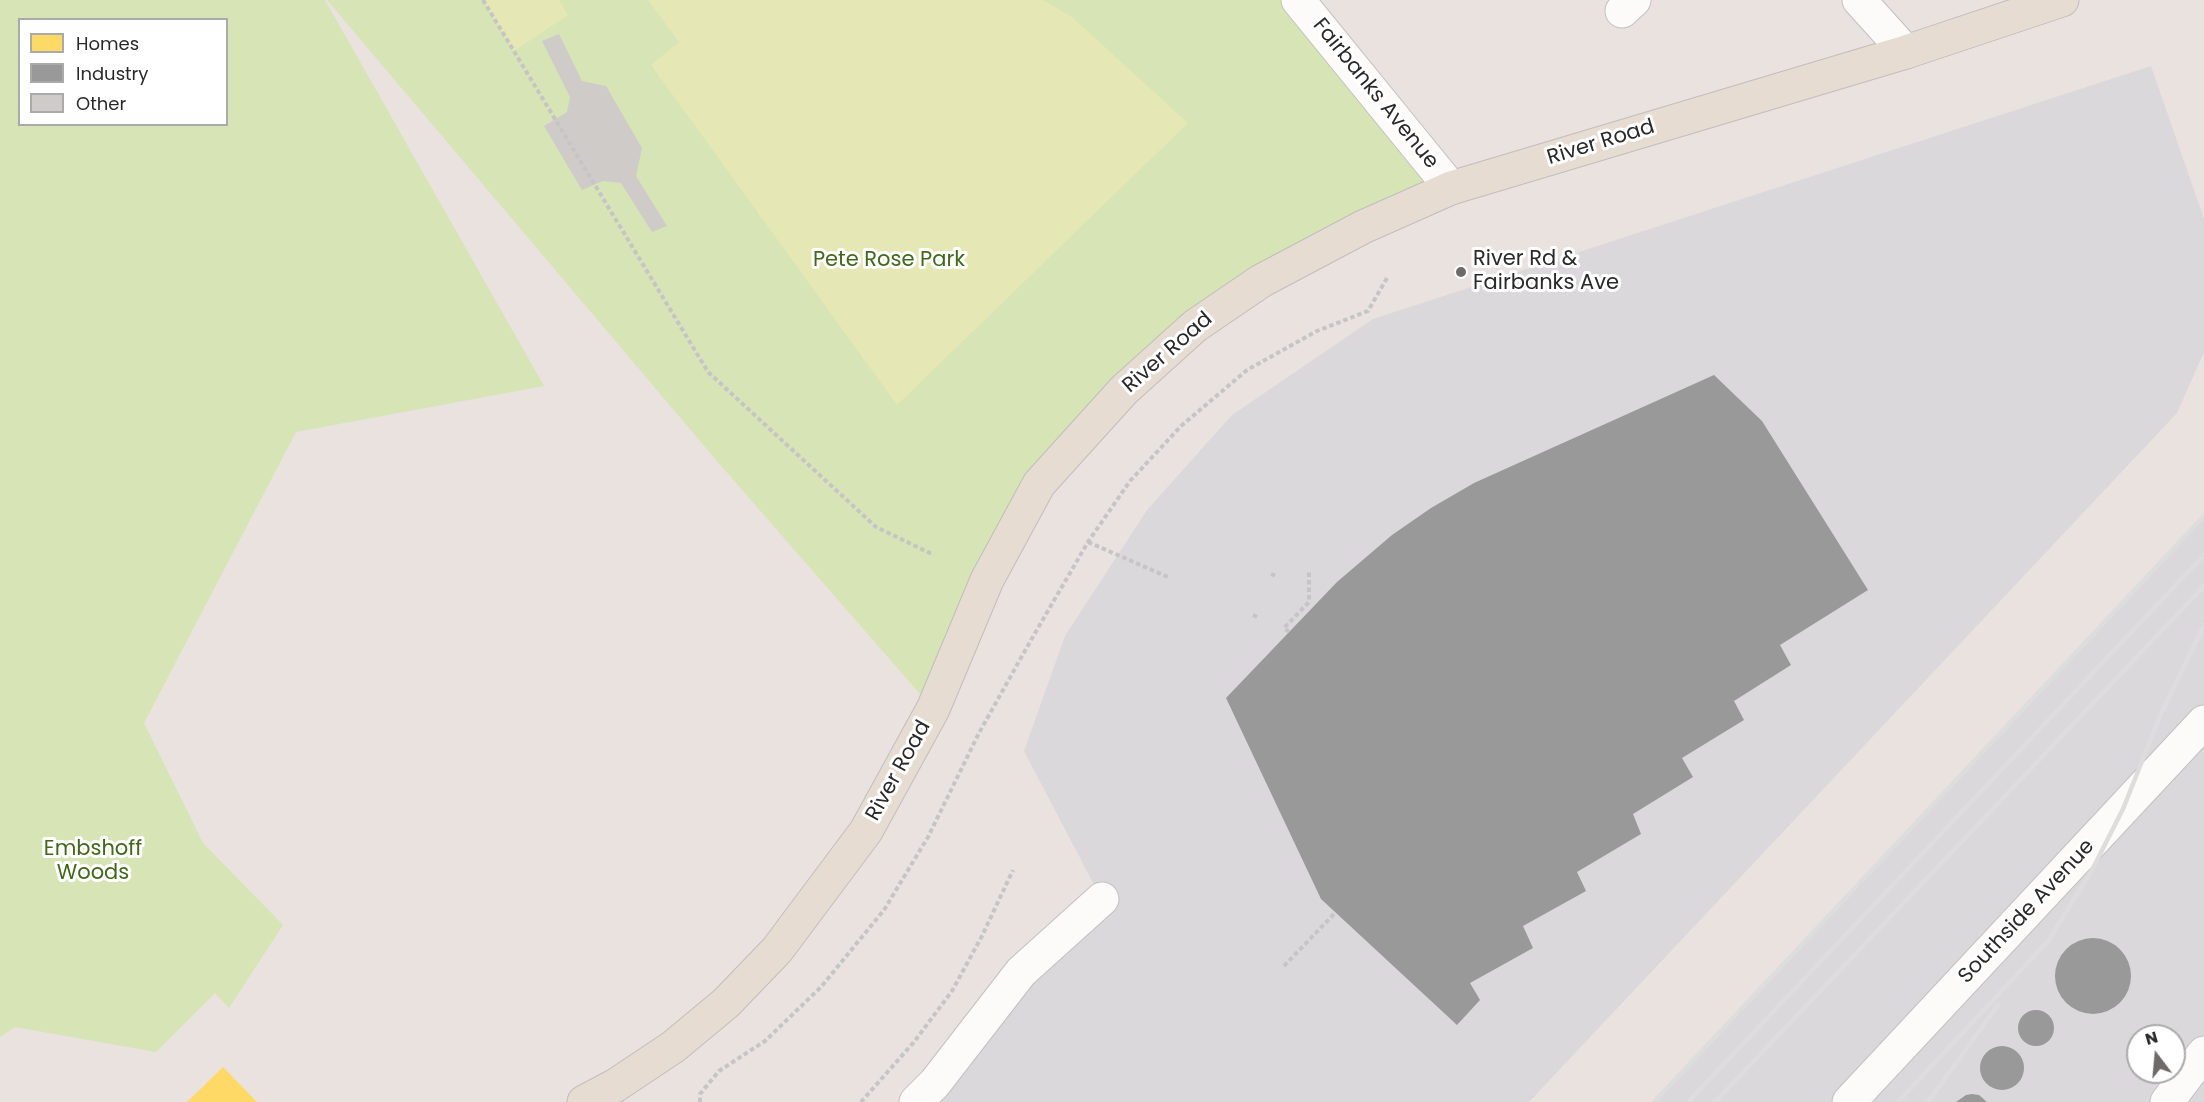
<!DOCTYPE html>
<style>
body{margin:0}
#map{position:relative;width:2204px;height:1102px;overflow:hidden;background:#e9e2df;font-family:Poppins,sans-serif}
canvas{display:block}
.legend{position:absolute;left:18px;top:18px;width:210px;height:108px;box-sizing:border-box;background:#fff;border:2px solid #aaa;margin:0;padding:8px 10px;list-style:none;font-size:18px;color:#2a2a2a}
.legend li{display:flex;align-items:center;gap:12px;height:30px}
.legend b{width:30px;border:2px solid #aaa}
.north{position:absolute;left:2126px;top:1024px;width:60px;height:60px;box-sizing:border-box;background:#fff;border:2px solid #aaa;border-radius:50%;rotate:344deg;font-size:16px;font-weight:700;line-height:24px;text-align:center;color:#2a2a2a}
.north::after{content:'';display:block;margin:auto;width:21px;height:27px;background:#6d6a69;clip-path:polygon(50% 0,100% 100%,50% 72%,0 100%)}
</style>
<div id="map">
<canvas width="2204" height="1102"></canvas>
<ul class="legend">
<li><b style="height:16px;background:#ffd966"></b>Homes</li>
<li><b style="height:16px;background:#999"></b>Industry</li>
<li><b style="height:16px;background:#cfcbc8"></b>Other</li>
</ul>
<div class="north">N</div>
</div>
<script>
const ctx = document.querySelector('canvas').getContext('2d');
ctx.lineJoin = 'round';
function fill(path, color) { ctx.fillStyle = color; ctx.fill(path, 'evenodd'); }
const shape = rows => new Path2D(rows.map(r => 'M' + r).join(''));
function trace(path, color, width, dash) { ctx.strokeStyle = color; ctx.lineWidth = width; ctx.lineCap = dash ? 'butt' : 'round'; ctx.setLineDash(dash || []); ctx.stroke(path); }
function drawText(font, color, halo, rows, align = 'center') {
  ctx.font = font + ' Poppins,sans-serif'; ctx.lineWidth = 6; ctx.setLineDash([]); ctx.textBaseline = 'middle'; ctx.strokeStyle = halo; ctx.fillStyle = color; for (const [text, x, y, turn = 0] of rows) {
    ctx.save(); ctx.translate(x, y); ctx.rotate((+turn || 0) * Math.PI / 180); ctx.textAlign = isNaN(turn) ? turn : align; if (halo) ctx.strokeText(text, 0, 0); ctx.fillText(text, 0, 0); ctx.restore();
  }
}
fill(shape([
 [2151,66,2204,219,2204,352,2177,413,1529,1102,916,1102,1102,900,1024,751,1065,636,1147,510,1232,415,1373,319],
 [2204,516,2204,1102,1654,1102],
 [2138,1036,2174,1036,2174,1072,2138,1072]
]), '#dbd8db');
fill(shape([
 [0,0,325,0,544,386,296,432,144,723,203,843,283,925,229,1008,215,993,156,1052,15,1027,0,1037],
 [20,20,226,20,226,124,20,124],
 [327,0,1298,0,1451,188,1261,281,1039,484,933,709,716,460]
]), '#d7e4b6');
fill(shape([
 [483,0,559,0,568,15,514,51],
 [648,0,1043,0,1072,17,1188,123,897,405,651,65,679,42]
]), '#e5e8b4');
fill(shape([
 [223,1067,257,1102,187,1102]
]), '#ffd966');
fill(shape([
 [1714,375,1762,421,1868,590,1780,645,1791,665,1734,701,1744,720,1682,758,1693,777,1633,814,1641,834,1577,872,1586,891,1523,926,1533,948,1470,983,1480,1000,1457,1025,1321,899,1226,698,1337,582,1392,535,1431,508,1474,483],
 '2055 976a38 38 0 1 1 76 0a38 38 0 1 1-76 0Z',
 '2018 1028a18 18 0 1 1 36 0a18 18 0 1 1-36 0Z',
 '1980 1068a22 22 0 1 1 44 0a22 22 0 1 1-44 0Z',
 [1972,1094,1979,1095,1987,1102,1956,1102,1966,1095]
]), '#999');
fill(shape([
 [559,34,582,81,606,86,642,148,636,176,667,226,652,232,621,183,603,181,582,190,544,126,567,112,570,97,542,41]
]), '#cfcbc8');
const minor = shape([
 [1298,0,1451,188],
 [1859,0,1906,52],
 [1622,11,1634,0],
 [916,1102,935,1083,1021,972,1102,899],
 [1849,1102,2204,722],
 [2167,1102,2204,1053]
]);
const major = shape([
 [584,1102,616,1085,673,1047,726,1003,777,950,866,831,933,709,987,580,1039,484,1124,390,1195,326,1261,281,1363,227,1451,188,1906,52,2062,0]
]);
trace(minor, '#c2c0c1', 35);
trace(major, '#c0bebd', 35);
trace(shape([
 [483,0,708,372,876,527,934,555],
 [1088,542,1168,577],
 [1271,574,1278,577],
 [1253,615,1259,618],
 [1289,632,1284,628,1309,602,1309,570],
 [1284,966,1335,913],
 [700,1102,700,1094,719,1071,765,1041,821,987,884,910,928,837,979,733,1031,640,1088,542,1130,481,1181,426,1247,370,1317,331,1368,311,1387,278],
 [861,1102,914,1042,952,991,982,936,1013,870]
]), '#c6c5c5', 4, [4.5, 3]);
trace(minor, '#fcfbfa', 33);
trace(major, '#e6dcd2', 33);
trace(shape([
 [1654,1102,2204,516],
 [1688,1102,2204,555],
 [1715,1102,2204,586],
 [1898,1102,2049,940,2092,870,2123,809,2160,716,2204,625],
 [1928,1102,1998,1005]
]), '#ddddde', 4.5);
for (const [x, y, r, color] of [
 [1461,272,6,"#6d6a69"]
]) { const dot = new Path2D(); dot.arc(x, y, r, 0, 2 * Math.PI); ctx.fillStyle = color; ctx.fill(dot); trace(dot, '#fff', 2); }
drawText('21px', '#2a2a2a', '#fff', [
 ["Fairbanks Avenue",1375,94,51],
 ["River Road",1601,143,-17],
 ["River Road",1168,353,-41],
 ["River Road",899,771,-61],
 ["Southside Avenue",2027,912,-47]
]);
drawText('21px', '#2a2a2a', '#fff', [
 ["River Rd &",1473,260],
 ["Fairbanks Ave",1473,284]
], 'left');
drawText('21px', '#406a17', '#fff', [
 ["Pete Rose Park",889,261],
 ["Embshoff",93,850],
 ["Woods",93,874]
]);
</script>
